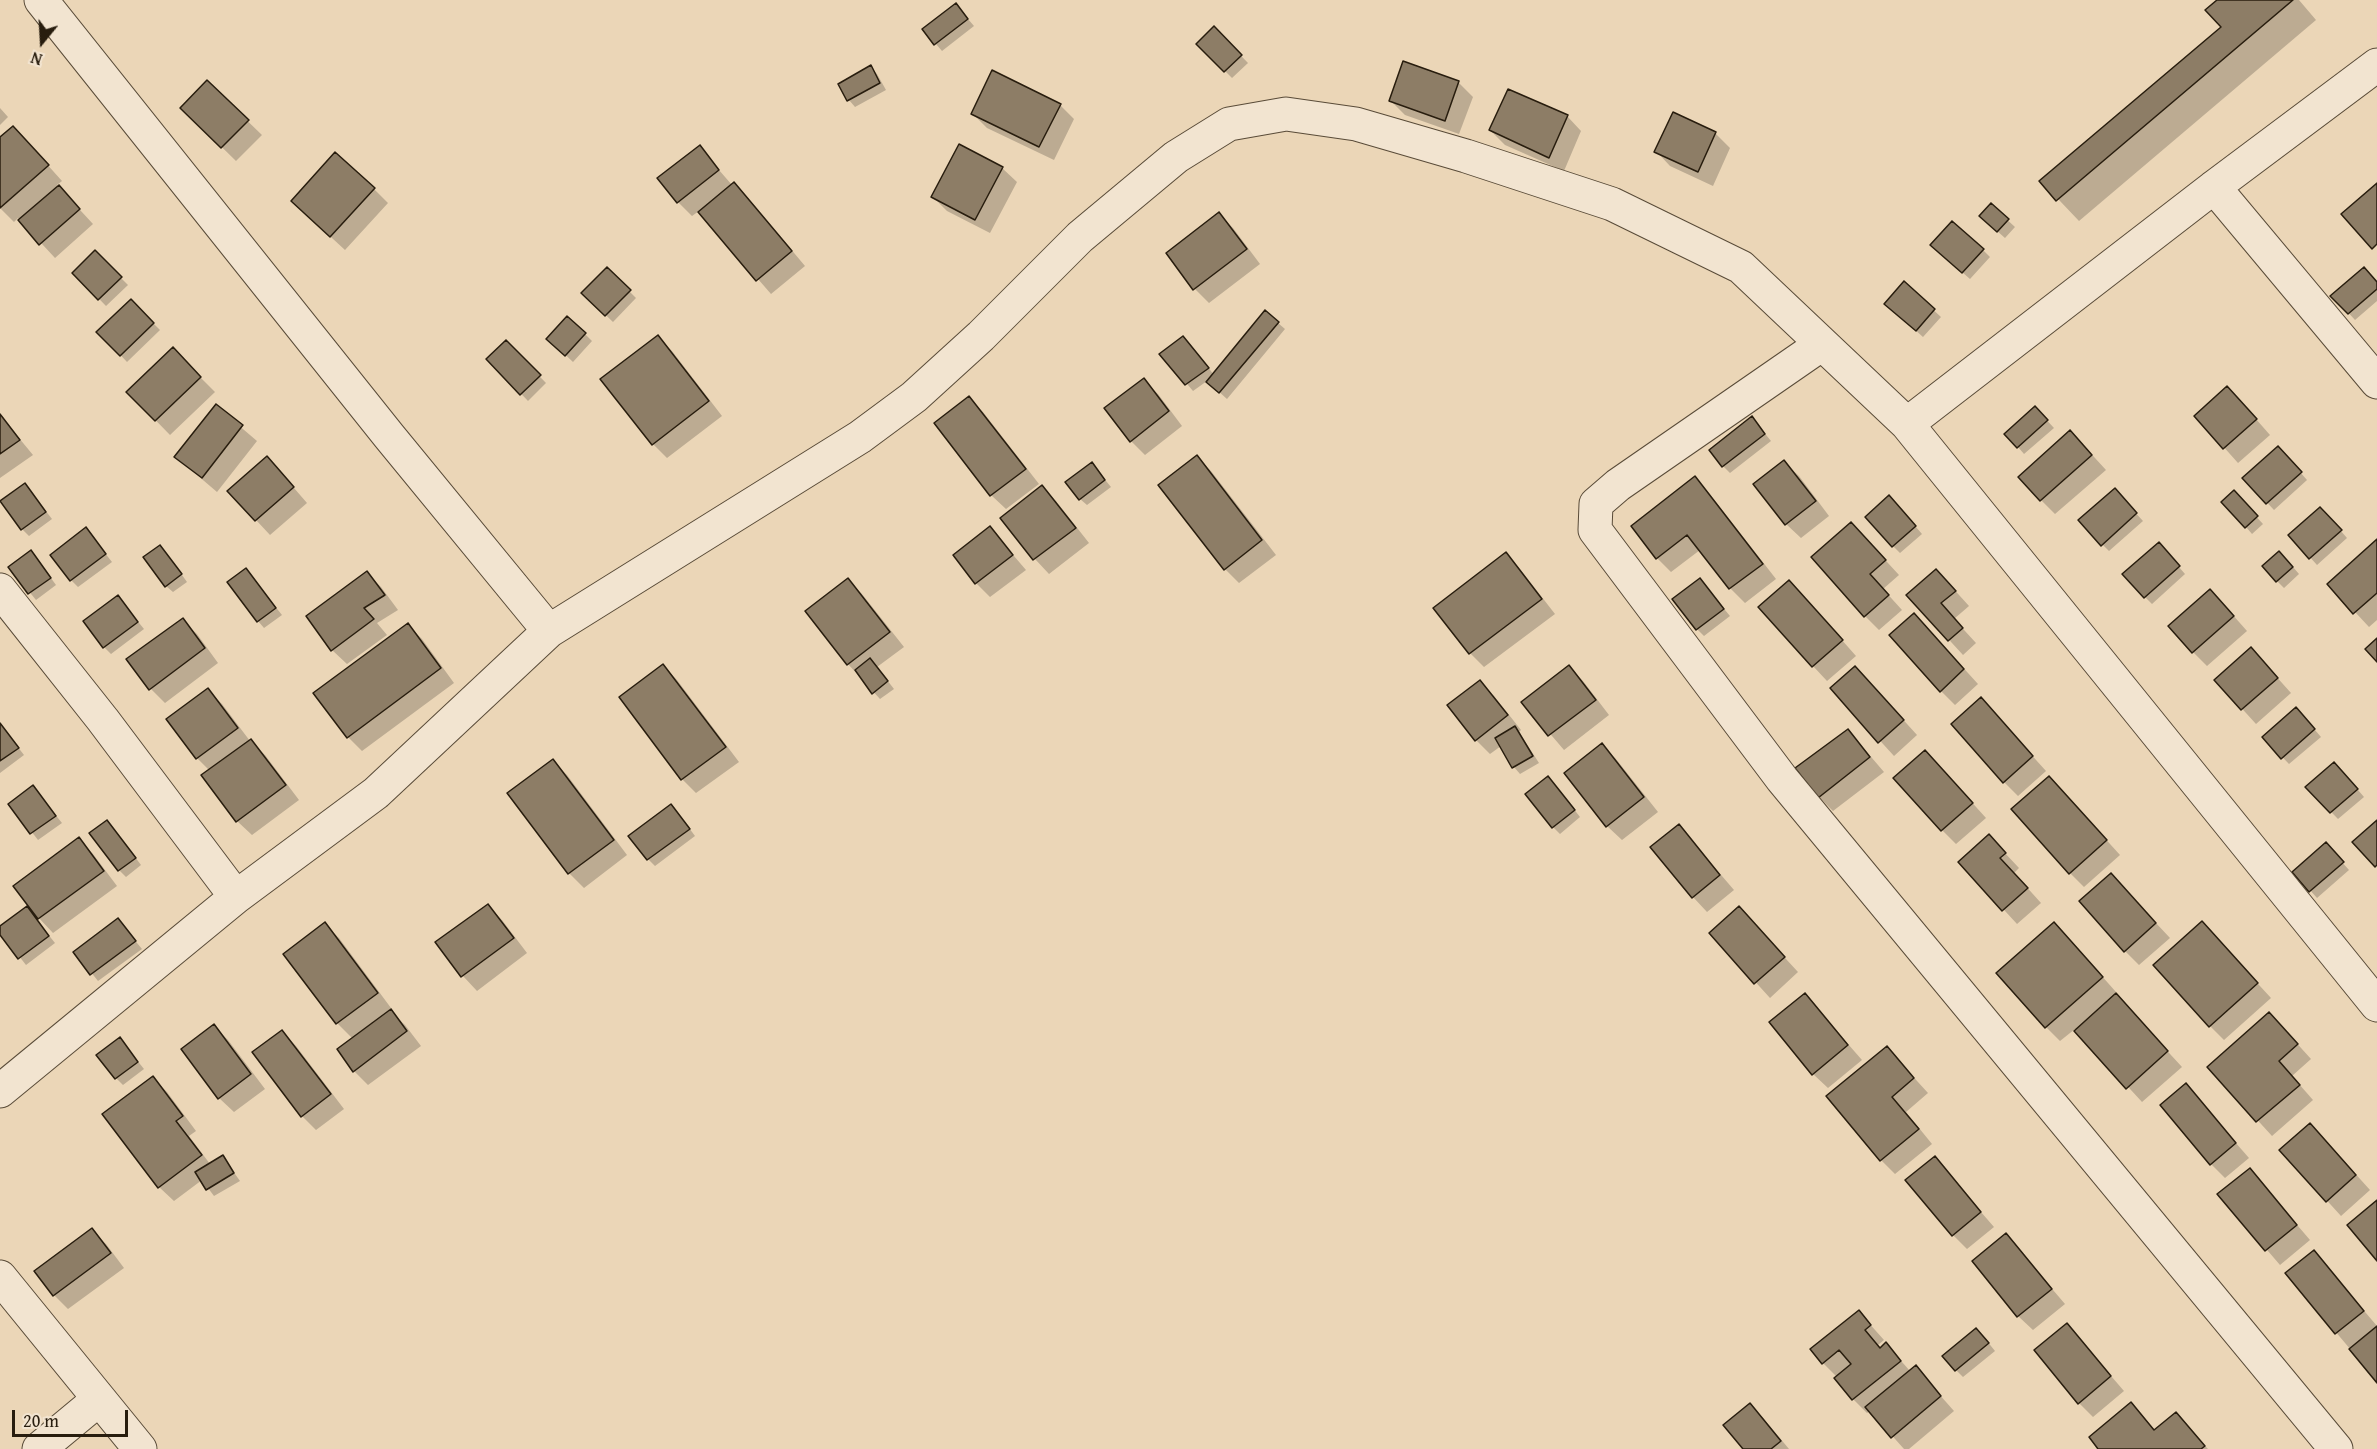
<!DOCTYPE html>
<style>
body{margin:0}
#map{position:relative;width:2377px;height:1449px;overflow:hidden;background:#ebd6b7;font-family:"Gentium Book Plus",serif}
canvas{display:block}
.north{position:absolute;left:12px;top:12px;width:60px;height:60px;-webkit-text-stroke:4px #f2e4d0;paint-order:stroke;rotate:198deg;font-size:16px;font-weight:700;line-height:24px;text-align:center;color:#281d0e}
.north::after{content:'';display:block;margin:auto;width:21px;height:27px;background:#281d0e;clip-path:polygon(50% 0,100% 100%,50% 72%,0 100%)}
.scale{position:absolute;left:12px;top:1410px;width:116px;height:27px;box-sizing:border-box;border:3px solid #281d0e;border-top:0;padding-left:8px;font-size:18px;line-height:21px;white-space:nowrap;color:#281d0e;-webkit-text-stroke:4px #f2e4d0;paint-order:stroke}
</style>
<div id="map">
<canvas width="2377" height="1449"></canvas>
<div class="north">N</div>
<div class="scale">20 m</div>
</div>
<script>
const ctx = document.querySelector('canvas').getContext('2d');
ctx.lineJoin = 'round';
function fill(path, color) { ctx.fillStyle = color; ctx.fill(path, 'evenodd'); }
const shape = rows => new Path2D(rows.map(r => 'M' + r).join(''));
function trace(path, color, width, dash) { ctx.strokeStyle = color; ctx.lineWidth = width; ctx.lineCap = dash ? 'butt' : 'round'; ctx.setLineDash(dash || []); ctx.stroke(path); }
fill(shape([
 [2219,0,2299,0,2316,20,2079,221,2041,181,2223,28],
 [956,5,974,26,942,51,924,30],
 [1214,28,1248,63,1232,78,1198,44],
 [871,67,877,74,886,90,855,107,849,100],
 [207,82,262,135,236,161,182,108],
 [1458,82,1473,97,1459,134,1405,115,1390,100],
 [1060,105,1074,119,1054,160,987,128,973,114],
 [0,108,8,117,0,125],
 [1673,114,1715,133,1730,148,1713,186,1670,166,1656,151],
 [1567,116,1581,131,1564,171,1505,145,1490,130],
 [0,139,27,142,62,181,57,185,93,224,55,258,18,218,14,222,0,208],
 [699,147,732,185,734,184,748,198,805,266,771,294,699,211,692,216,678,202],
 [1002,168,1017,182,990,233,947,211,933,197],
 [374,189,388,203,345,250,307,215],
 [1991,205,2015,227,2005,238,1988,223],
 [1219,214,1233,228,1260,264,1209,303,1195,289],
 [1983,250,1990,257,1970,279,1939,252],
 [95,252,128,285,106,306,74,273],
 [607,269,636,298,613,322,583,293],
 [1904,283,1941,317,1923,337,1893,310],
 [2377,283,2377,301,2355,320,2333,296],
 [131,301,160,330,127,362,99,332],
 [1278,323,1285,329,1227,399,1207,381,1193,391,1162,354,1190,344,1214,375],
 [585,334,592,341,573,362,555,345],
 [657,337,672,351,722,416,667,458,653,444],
 [506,342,546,383,528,401,488,359],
 [173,350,215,392,170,435,128,392],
 [1143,380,1158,394,1182,426,1145,455,1131,441],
 [969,398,983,412,1039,484,1006,509,991,495],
 [2241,402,2270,435,2238,463,2196,416],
 [216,406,257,441,217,492,176,457],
 [0,415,33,455,0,478],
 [2042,415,2054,428,2024,454,2018,447],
 [1758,425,1771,441,1730,473,1723,466],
 [2084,446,2106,470,2055,514,2041,500],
 [2285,455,2307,480,2274,510,2244,478],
 [1197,457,1211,471,1276,555,1239,583,1225,569],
 [1784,462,1799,476,1829,516,1801,538,1786,524],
 [1092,464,1111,487,1087,505,1080,499],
 [281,473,307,503,270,535,229,491],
 [1695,478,1709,493,1776,579,1745,603,1730,588,1700,550,1671,572,1657,558],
 [1042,487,1056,501,1089,543,1049,574,1035,559,1002,518],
 [31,492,52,519,29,536,22,529],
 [2121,497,2143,521,2109,551,2102,544],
 [2240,499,2263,524,2252,534,2246,527],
 [1896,504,1922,534,1900,553,1893,546],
 [2327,515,2347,538,2317,565,2290,535],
 [990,528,1026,570,990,597,976,583],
 [86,529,112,562,78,587,71,580],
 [1865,538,1899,575,1883,589,1902,610,1879,630,1865,616],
 [2377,541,2377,620,2369,627,2329,584],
 [2165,551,2185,574,2152,604,2145,597],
 [167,554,187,582,173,592,166,586],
 [1506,554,1520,569,1555,614,1484,667,1470,653],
 [37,559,56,585,36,600,10,568],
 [2286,559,2299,574,2284,588,2277,581],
 [246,570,282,615,264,628,258,621],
 [367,573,381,587,398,610,377,623,387,635,347,664,332,650],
 [848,580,862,594,904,647,877,667,894,689,880,699,848,664],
 [1700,580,1730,616,1704,636,1697,629],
 [1950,585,1969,606,1954,619,1976,643,1963,655,1908,595],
 [1803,596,1856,656,1827,681,1813,666],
 [118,597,144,629,111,654,104,647],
 [2224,605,2247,631,2207,666,2193,652],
 [182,620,197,634,218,663,165,703,151,689],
 [408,625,422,639,454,683,362,751,348,737],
 [1928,629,1978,684,1955,705,1941,691],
 [2265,664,2291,693,2256,724,2216,680],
 [663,665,677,680,739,762,696,793,682,779],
 [1569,667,1583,681,1609,715,1564,750,1523,702],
 [1480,682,1494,696,1521,730,1519,732,1539,763,1520,774,1514,767,1501,746,1490,754,1476,740],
 [1869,682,1917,735,1894,756,1832,688],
 [208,690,222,704,250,741,265,755,299,800,252,835,237,821,210,771,197,758],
 [1981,699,2046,771,2018,796,2004,782],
 [2303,716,2321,737,2289,764,2264,738],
 [0,724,24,755,0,773],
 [1848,730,1884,772,1833,811,1819,797],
 [1602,745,1616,759,1658,812,1622,840,1607,826,1566,773],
 [553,761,567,775,627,855,584,888,569,873,509,793],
 [1939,766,1986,818,1956,844,1942,830],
 [2341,770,2364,797,2338,819,2307,787],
 [1555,785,1580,817,1560,834,1553,827],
 [33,787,62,823,38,840,10,804],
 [2063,792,2120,855,2084,887,2070,873],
 [678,813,695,836,655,866,648,859],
 [1679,826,1734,890,1707,912,1693,897],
 [114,829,141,865,126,877,119,870],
 [79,839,93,854,117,886,53,933,37,916],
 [2003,851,2019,868,2014,873,2041,903,2017,924,1960,862],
 [2332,851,2349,870,2317,898,2294,872],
 [2111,875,2170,938,2139,965,2125,951],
 [488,906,502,920,527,953,477,991,463,976,437,943],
 [27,908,55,943,26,965,0,932,0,928],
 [1739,908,1798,972,1770,998,1711,933],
 [118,920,142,949,98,981,75,952],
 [2202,923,2271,998,2224,1040,2210,1026],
 [324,924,339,938,391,1008,389,1010,405,1025,421,1046,368,1085,354,1071,353,1039,337,1023],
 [2068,938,2116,992,2115,994,2182,1067,2142,1102,2075,1029,2060,1041,2046,1027],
 [1805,995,1862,1060,1828,1088,1813,1074],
 [214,1026,228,1040,265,1089,234,1112,219,1098],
 [2283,1028,2311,1059,2292,1076,2313,1100,2272,1136,2209,1067],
 [282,1032,296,1046,344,1109,316,1130,302,1116],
 [120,1039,144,1069,123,1085,116,1078],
 [1887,1048,1928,1093,1906,1112,1932,1144,1895,1174,1881,1160],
 [153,1078,167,1092,196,1131,189,1136,210,1164,223,1157,240,1181,214,1196,202,1180,174,1201,159,1187],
 [2186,1086,2249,1158,2225,1178,2211,1164],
 [2324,1139,2370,1190,2341,1216,2281,1150],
 [1934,1158,1994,1227,1967,1249,1953,1235],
 [2250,1170,2310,1240,2280,1265,2219,1194],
 [92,1230,106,1244,124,1268,68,1309,54,1295],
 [2006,1235,2065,1304,2033,1330,2018,1316],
 [2314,1252,2377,1326,2377,1381,2287,1274],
 [1859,1312,1884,1340,1878,1345,1881,1349,1886,1344,1910,1371,1915,1367,1954,1411,1909,1449,1904,1449,1870,1411,1867,1413,1853,1399,1837,1377,1823,1363],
 [2067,1325,2124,1391,2093,1417,2079,1403],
 [1983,1336,1995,1351,1963,1377,1956,1370],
 [2131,1404,2155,1431,2176,1414,2208,1449,2100,1449],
 [1750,1405,1764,1419,1789,1449,1745,1449]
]), '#0003');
const building = shape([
 [2217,0,2293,0,2056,201,2039,181,2221,27,2205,10,2217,0],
 [956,3,968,19,934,45,922,29,956,3],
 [1214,26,1242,55,1224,72,1196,44,1214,26],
 [1403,61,1459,81,1445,121,1389,101,1403,61],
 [871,65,880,83,847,101,838,84,871,65],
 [992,70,1061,104,1039,147,971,114,992,70],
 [207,80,249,120,221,148,180,108,207,80],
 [1508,89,1568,115,1549,158,1489,130,1508,89],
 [1673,112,1716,132,1698,172,1654,152,1673,112],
 [13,126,49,165,0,208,0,137,13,126],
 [959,144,1003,167,975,220,931,197,959,144],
 [700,145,719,170,677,203,657,178,700,145],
 [335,152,375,188,330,237,291,201,335,152],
 [734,182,792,251,756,281,698,212,734,182],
 [2377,183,2377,244,2372,249,2341,214,2377,183],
 [59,185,80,209,39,245,18,220,59,185],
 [1991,203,2009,219,1997,232,1979,216,1991,203],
 [1219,212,1247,249,1193,290,1166,253,1219,212],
 [1952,221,1984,249,1962,273,1930,245,1952,221],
 [95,250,122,277,98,300,72,273,95,250],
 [607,267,631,290,605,316,581,293,607,267],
 [2364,267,2377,282,2377,289,2348,314,2330,296,2364,267],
 [1904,281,1935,309,1916,331,1884,304,1904,281],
 [131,299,154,323,120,356,96,332,131,299],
 [1265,310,1279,322,1219,393,1206,382,1265,310],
 [567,316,586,333,565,356,546,339,567,316],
 [658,335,709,401,652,445,600,379,658,335],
 [1183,336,1209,368,1185,385,1159,354,1183,336],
 [506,340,541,375,520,395,486,359,506,340],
 [173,347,201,377,155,421,126,392,173,347],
 [1144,378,1169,411,1130,442,1104,408,1144,378],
 [2227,386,2257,419,2223,449,2194,416,2227,386],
 [969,396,1026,469,990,496,934,423,969,396],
 [216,404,243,425,202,478,174,457,216,404],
 [2035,406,2048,420,2017,448,2004,434,2035,406],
 [0,414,20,440,0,454,0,414],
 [1752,416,1765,434,1722,467,1709,450,1752,416],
 [2070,430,2092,455,2040,501,2018,477,2070,430],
 [2278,446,2302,472,2266,504,2242,478,2278,446],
 [1197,455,1262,540,1224,570,1158,485,1197,455],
 [267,456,294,487,255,521,227,491,267,456],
 [1784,460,1816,501,1785,525,1753,484,1784,460],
 [1092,462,1105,480,1079,500,1065,482,1092,462],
 [1695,476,1763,564,1729,589,1687,535,1656,559,1631,526,1695,476],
 [25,483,46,512,21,530,0,501,25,483],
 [1042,485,1076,528,1033,560,1000,518,1042,485],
 [2115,488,2137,513,2101,546,2078,520,2115,488],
 [2234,490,2258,516,2245,528,2221,502,2234,490],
 [1889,495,1916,526,1892,547,1865,517,1889,495],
 [2320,507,2342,530,2309,559,2288,535,2320,507],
 [1851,522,1886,560,1870,574,1889,595,1864,617,1811,557,1851,522],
 [990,526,1013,555,975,584,953,555,990,526],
 [86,527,106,554,70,581,50,555,86,527],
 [2377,539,2377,593,2353,614,2327,584,2377,539],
 [2159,542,2180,566,2144,598,2122,574,2159,542],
 [160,545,182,574,165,587,143,557,160,545],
 [31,550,51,578,28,594,8,567,31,550],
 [2279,551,2293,567,2276,582,2262,566,2279,551],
 [1506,552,1542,599,1469,654,1433,608,1506,552],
 [246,568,276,608,257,622,227,582,246,568],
 [1936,569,1956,591,1941,603,1963,628,1948,641,1906,595,1936,569],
 [367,571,385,595,364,608,374,619,331,651,306,616,367,571],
 [848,578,890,632,847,665,805,611,848,578],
 [1700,578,1724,609,1696,630,1672,599,1700,578],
 [1789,580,1843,640,1812,667,1758,607,1789,580],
 [2210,589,2234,616,2192,653,2168,626,2210,589],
 [118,595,138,622,103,648,83,621,118,595],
 [1914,613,1964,669,1940,692,1889,635,1914,613],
 [183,618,205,648,149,690,126,659,183,618],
 [408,623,441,668,347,738,313,693,408,623],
 [2377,638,2377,662,2365,649,2377,638],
 [2251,647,2278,678,2241,710,2214,680,2251,647],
 [870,658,888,681,872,694,855,670,870,658],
 [663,664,726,747,681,780,619,697,663,664],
 [1569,665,1596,700,1548,736,1521,702,1569,665],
 [1855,666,1904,720,1878,743,1830,688,1855,666],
 [1480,680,1508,715,1475,741,1447,705,1480,680],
 [208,688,238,728,196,759,166,719,208,688],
 [1981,697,2033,756,2003,783,1951,724,1981,697],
 [2296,707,2315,729,2281,759,2262,737,2296,707],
 [0,723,19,748,0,761,0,723],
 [1515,726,1533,756,1512,768,1495,738,1515,726],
 [1848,729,1870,757,1818,798,1795,768,1848,729],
 [251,739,286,785,236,822,201,775,251,739],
 [1602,743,1644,797,1606,827,1564,773,1602,743],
 [1925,750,1973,803,1941,831,1893,778,1925,750],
 [553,759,614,840,568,874,507,793,553,759],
 [2334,762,2358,789,2330,813,2305,787,2334,762],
 [1548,776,1575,810,1552,828,1525,794,1548,776],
 [2049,776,2107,840,2069,874,2011,809,2049,776],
 [33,785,56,816,30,834,8,804,33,785],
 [671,804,690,829,647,860,628,836,671,804],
 [107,820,136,858,118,871,89,833,107,820],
 [2377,820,2377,865,2375,867,2352,842,2377,820],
 [1679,824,1720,875,1692,898,1650,847,1679,824],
 [1989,834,2006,853,2000,858,2028,888,2002,911,1958,862,1989,834],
 [79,837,104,871,38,919,13,886,79,837],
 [2326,842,2344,862,2309,892,2292,872,2326,842],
 [2111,873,2156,923,2124,952,2079,901,2111,873],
 [488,904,514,938,461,977,435,942,488,904],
 [27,906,49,936,18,959,0,935,0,926,27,906],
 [1739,906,1785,957,1754,984,1709,933,1739,906],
 [118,918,136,941,90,975,73,952,118,918],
 [2202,921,2258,983,2209,1027,2153,965,2202,921],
 [325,922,378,993,336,1024,283,954,325,922],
 [2054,922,2103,977,2045,1028,1996,973,2054,922],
 [1805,993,1848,1045,1812,1075,1769,1022,1805,993],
 [2116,993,2168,1051,2126,1089,2074,1031,2116,993],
 [391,1009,407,1031,353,1072,337,1049,391,1009],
 [2269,1012,2298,1044,2279,1061,2300,1085,2256,1122,2207,1067,2269,1012],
 [214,1024,251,1074,218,1099,181,1049,214,1024],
 [282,1030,331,1094,301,1117,252,1052,282,1030],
 [120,1037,138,1062,115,1079,96,1055,120,1037],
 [1887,1046,1914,1078,1892,1097,1919,1129,1880,1161,1826,1096,1887,1046],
 [153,1076,183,1116,176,1121,202,1155,158,1188,102,1114,153,1076],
 [2186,1083,2236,1143,2210,1165,2160,1105,2186,1083],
 [2310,1123,2356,1175,2326,1202,2279,1150,2310,1123],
 [223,1155,234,1173,206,1190,195,1172,223,1155],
 [1935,1156,1981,1212,1952,1236,1905,1180,1935,1156],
 [2250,1168,2297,1225,2265,1251,2217,1194,2250,1168],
 [2377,1200,2377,1261,2347,1225,2377,1200],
 [92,1228,111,1253,53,1296,34,1271,92,1228],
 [2006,1233,2052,1289,2017,1317,1972,1261,2006,1233],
 [2314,1250,2364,1311,2335,1334,2285,1273,2314,1250],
 [1859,1310,1871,1325,1865,1330,1880,1348,1886,1342,1901,1361,1852,1400,1834,1378,1851,1364,1839,1350,1822,1364,1810,1349,1859,1310],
 [2067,1323,2111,1376,2078,1404,2034,1350,2067,1323],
 [2377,1326,2377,1383,2349,1349,2377,1326],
 [1976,1328,1989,1343,1955,1371,1942,1356,1976,1328],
 [1916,1365,1941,1396,1891,1438,1865,1407,1916,1365],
 [2131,1402,2154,1430,2176,1412,2205,1446,2201,1449,2098,1449,2089,1437,2131,1402],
 [1750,1403,1781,1441,1771,1449,1743,1449,1723,1425,1750,1403]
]);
fill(building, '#8d7d66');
trace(building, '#281d0e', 1.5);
const minor = shape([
 [41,0,389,436,549,631],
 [2214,187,2377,382],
 [1822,344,1618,485,1596,504,1595,530,1782,779,2336,1449],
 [1907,424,2214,187,2377,65],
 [0,590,103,720,236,897],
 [0,1091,236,897,376,793,549,631,860,437,914,397,981,336,1080,237,1176,157,1229,124,1286,114,1356,124,1466,156,1612,204,1741,267,1907,424,2377,1005],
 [0,1277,140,1449],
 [39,1449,98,1400]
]);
trace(minor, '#594b38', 35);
trace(minor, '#f2e4d0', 33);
</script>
